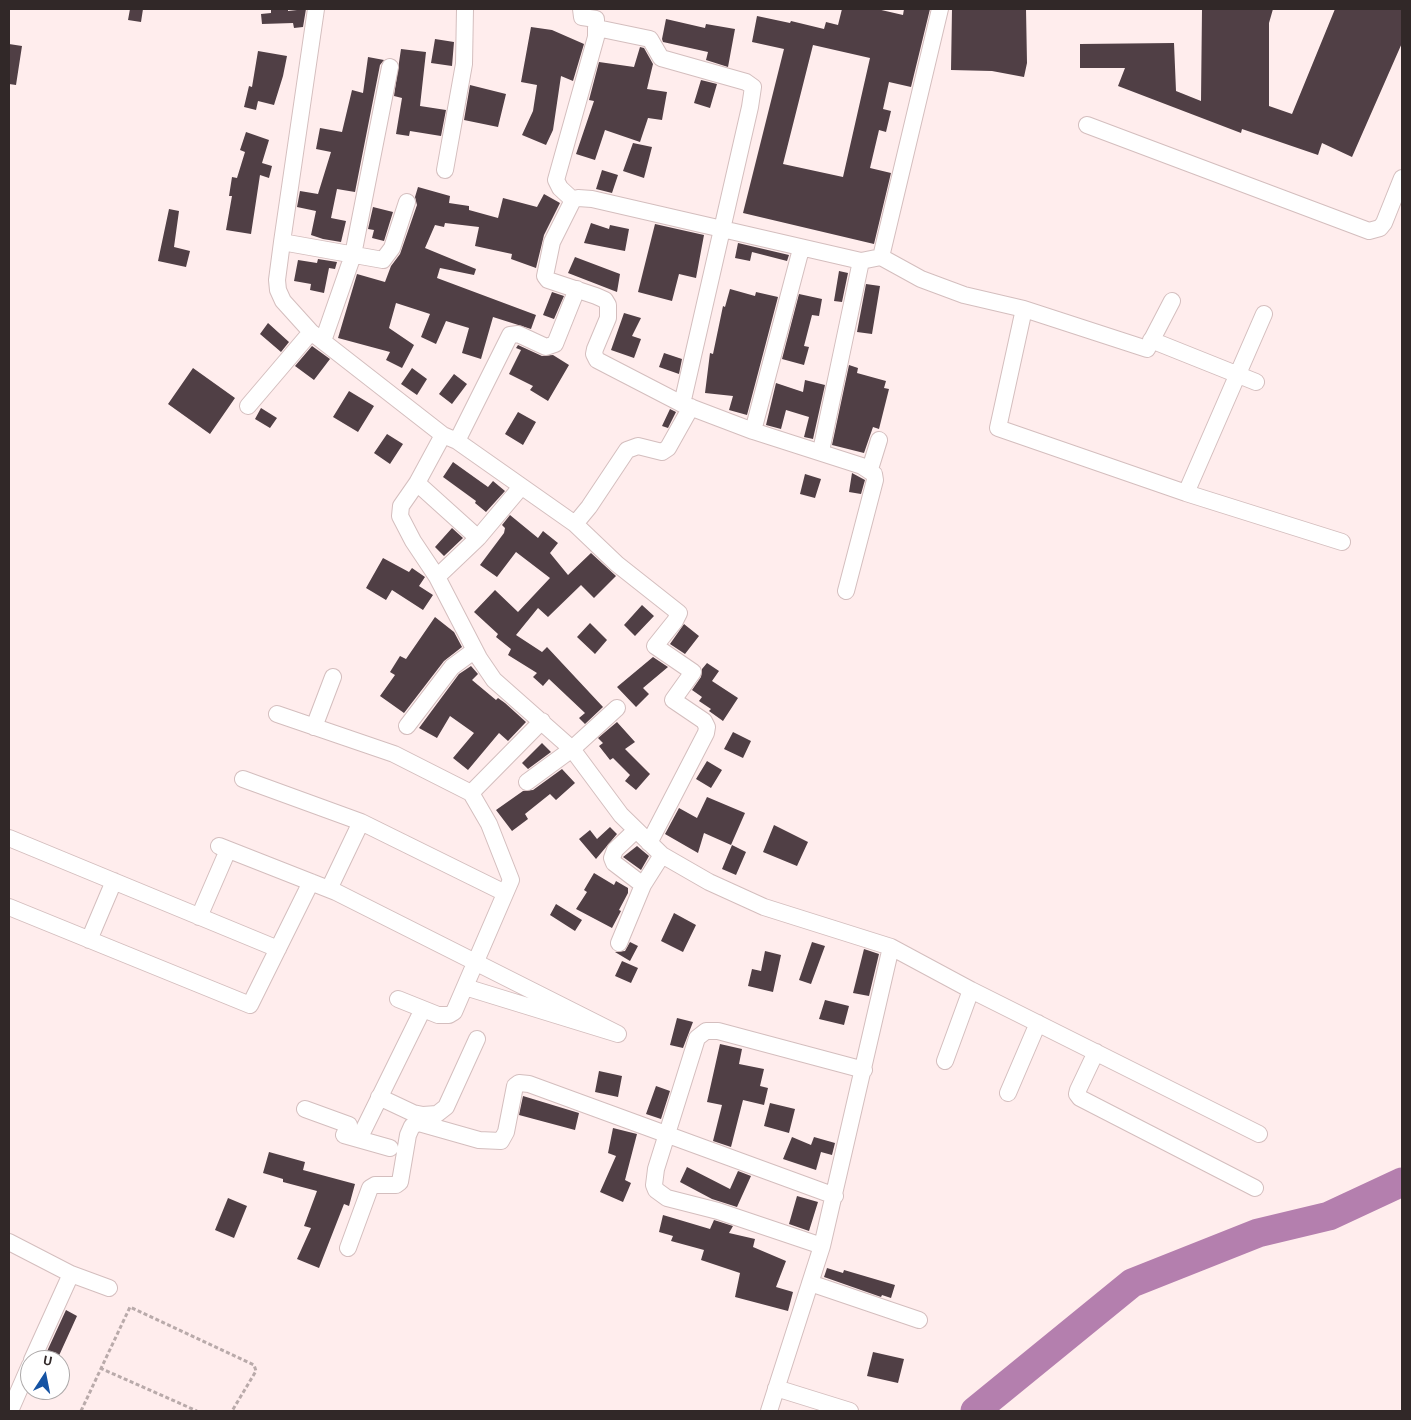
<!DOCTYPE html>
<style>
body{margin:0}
#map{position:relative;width:1411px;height:1420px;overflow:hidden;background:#ffeded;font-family:"Alegreya Sans",sans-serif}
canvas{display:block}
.frame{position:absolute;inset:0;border:10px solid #312828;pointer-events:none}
.north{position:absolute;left:20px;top:1350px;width:50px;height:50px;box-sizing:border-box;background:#fff;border:1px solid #ada9a9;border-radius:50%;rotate:11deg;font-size:14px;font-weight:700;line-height:20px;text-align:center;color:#312828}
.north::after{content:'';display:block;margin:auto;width:18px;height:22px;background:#1553a3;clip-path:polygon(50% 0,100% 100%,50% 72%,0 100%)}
</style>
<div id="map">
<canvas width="1411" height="1420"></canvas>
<div class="frame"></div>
<div class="north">U</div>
</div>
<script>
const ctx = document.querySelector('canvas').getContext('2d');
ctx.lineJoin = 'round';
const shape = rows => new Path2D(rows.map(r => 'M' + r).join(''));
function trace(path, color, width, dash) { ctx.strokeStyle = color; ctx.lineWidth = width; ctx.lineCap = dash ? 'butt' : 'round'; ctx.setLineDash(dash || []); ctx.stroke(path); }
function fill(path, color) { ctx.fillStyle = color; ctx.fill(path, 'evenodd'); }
trace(shape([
 [975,1411,1132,1283,1258,1233,1329,1216,1402,1182]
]), '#b47fae', 29);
fill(shape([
 [130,9,143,9,141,22,128,20],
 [271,9,288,9,288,11,306,9,303,27,294,28,293,23,262,24,261,14,271,13],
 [842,9,877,9,903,15,904,9,930,9,911,87,889,82,883,109,891,111,886,132,879,130,870,168,891,173,874,244,743,213,784,49,752,42,757,16,790,23,791,21,824,29,826,22,838,25],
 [813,45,870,58,843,177,783,164],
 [952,9,1026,9,1027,63,1024,77,992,71,951,70],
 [1202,9,1273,9,1269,23,1269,106,1292,114,1335,9,1402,9,1402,43,1352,157,1322,143,1318,155,1242,129,1241,133,1118,86,1125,68,1080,68,1080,44,1174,43,1176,91,1201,101],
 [666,19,705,28,706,24,735,29,728,67,706,60,708,52,663,42,662,39],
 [531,27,552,30,584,44,573,81,561,76,553,130,546,145,522,135,533,111,537,85,521,82],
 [435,39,454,42,452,66,431,63],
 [9,44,22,46,16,85,9,84],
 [640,47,644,48,653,64,647,89,667,92,662,120,648,118,640,142,605,130,595,160,576,154,594,101,589,100,599,62,634,67],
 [401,49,426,52,420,106,446,110,441,136,410,131,409,136,396,134,402,98,394,96],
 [258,51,287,56,283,76,274,105,258,101,256,110,244,107,249,86,252,87],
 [368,57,384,60,380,65,355,192,337,189,331,218,346,221,341,242,323,239,311,235,316,211,297,207,300,191,318,194,331,152,316,149,320,128,342,132,352,90,363,93],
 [701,80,717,84,710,108,694,103],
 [470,85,506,94,498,127,464,120],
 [246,132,269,140,262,163,272,166,269,178,260,175,251,234,226,230,232,196,229,196,232,177,237,178,245,152,240,150],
 [633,143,652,147,644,178,623,171],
 [602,170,618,175,612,193,596,189],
 [418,187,450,196,449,203,469,206,469,210,498,218,503,198,537,207,544,194,560,203,544,235,536,268,511,259,512,254,475,246,479,227,445,223,444,227,435,225,425,248,476,269,474,275,440,268,437,278,536,315,531,329,493,317,481,359,462,353,469,328,446,321,436,344,421,337,430,314,396,303,389,328,414,345,402,368,386,360,390,352,338,338,357,274,385,282,391,266,400,254,417,205,415,197],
 [373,207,393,212,384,241,372,238,374,230,368,229],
 [169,209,179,211,174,247,190,251,186,267,158,261],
 [591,223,609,229,610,225,629,229,625,251,584,243],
 [655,224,704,235,696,278,679,274,672,301,638,292],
 [738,243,789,255,787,261,752,252,750,261,735,258],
 [575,257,620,274,617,292,568,273],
 [318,259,337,262,335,269,329,268,324,293,310,290,311,284,294,281,298,260,317,263],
 [839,271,848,273,842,302,834,301],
 [866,284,880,286,872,334,857,332],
 [730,289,755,296,756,292,778,297,747,415,729,410,733,396,705,393,710,353,713,354,723,306,725,307],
 [552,292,564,296,554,319,543,315],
 [799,294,822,299,819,316,812,315,804,346,809,347,804,365,782,359],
 [624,313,641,318,632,336,641,339,634,358,611,350],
 [268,323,289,342,281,352,260,334],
 [518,345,542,356,553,355,569,365,548,401,530,390,533,386,509,374,521,350,516,348],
 [312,346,330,359,314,380,295,366],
 [664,353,682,359,679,374,659,367],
 [849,365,858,368,857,373,886,381,884,388,889,389,879,429,873,427,864,453,832,445],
 [193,368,235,398,210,434,168,404],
 [412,368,427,379,417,395,401,384],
 [454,374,467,384,452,404,439,394],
 [805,380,825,385,813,439,804,437,809,417,786,410,781,429,766,425,776,383,803,392],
 [349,391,374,406,358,432,333,417],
 [261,408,277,418,270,428,255,419],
 [670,409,676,412,668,428,662,426],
 [518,412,536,422,523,445,505,434],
 [387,434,403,444,390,464,374,453],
 [453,462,488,487,493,481,505,491,486,512,475,503,476,501,443,477],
 [852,473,865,480,861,494,849,492],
 [805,474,821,479,815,498,800,494],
 [510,515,538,538,543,531,558,543,550,553,568,575,591,553,616,576,594,598,581,585,548,617,538,608,516,635,542,652,547,647,603,707,585,724,579,718,585,713,549,679,543,686,533,677,537,673,508,655,511,649,496,637,498,634,474,612,495,590,518,612,550,578,516,552,497,577,480,565,504,533,505,528,502,525],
 [452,528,463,538,444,556,435,547],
 [383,558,409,572,412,568,425,577,419,586,433,595,423,610,392,590,386,600,366,588],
 [642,605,654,616,635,636,624,625],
 [435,617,454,632,462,647,444,661,404,713,380,696,395,675,390,672,400,656,406,659],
 [590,623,607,640,595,654,577,637],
 [684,624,699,636,685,654,670,644],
 [653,657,668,667,643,688,649,694,636,707,617,687],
 [707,663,719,671,712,681,738,698,723,721,709,711,711,709,699,701,702,697,692,690,701,677,702,669],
 [471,666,478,674,472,680,496,700,498,698,505,703,526,722,508,741,499,733,468,770,453,758,474,733,450,716,437,738,419,728,459,674],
 [617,722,635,742,625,749,650,774,636,790,625,781,630,775,613,758,610,760,599,746,603,743,598,738],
 [733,732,751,741,743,758,724,749],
 [542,743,551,752,528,769,522,763],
 [707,761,722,770,711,788,696,779],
 [562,769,575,783,556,800,550,794,525,814,528,819,512,831,496,810,523,791,533,790],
 [707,797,745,813,731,845,704,833,698,853,665,834,679,808,697,818],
 [774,825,808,842,797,866,763,852],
 [610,827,617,834,596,859,579,839,590,830,597,839],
 [732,845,746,852,736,875,722,869],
 [637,846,649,856,641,870,623,857],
 [594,873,614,885,616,881,628,888,628,893,619,910,621,911,612,928,576,909,587,892,584,890],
 [556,904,582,920,575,931,550,915],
 [674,913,696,925,683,952,661,941],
 [630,942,638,946,630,961,615,952,625,951],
 [812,942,825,946,811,984,799,980],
 [864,949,879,954,869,996,853,993],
 [765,951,781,955,773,992,748,986,752,969,761,971],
 [622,961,638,968,631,983,615,976],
 [825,1000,849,1006,844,1025,819,1019],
 [677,1018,693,1022,683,1048,670,1045],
 [720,1044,742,1049,739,1064,764,1069,760,1086,768,1088,764,1105,743,1100,731,1147,713,1141,722,1105,707,1102],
 [599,1071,622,1076,618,1097,595,1092],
 [656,1086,670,1091,661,1119,646,1114],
 [523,1096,579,1113,575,1130,519,1115],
 [770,1103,795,1109,789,1133,764,1126],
 [613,1128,637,1134,625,1180,631,1183,623,1202,600,1192,616,1156,608,1153],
 [792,1137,811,1145,814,1137,835,1143,832,1155,821,1152,816,1170,783,1159],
 [269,1152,305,1162,303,1170,355,1184,349,1206,344,1204,319,1268,297,1259,311,1228,304,1226,317,1191,283,1182,283,1179,263,1173],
 [687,1167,730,1189,738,1171,751,1176,737,1207,712,1199,680,1182],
 [797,1196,818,1202,809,1231,789,1224],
 [228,1198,247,1206,234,1238,215,1230],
 [663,1215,710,1229,714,1220,733,1226,729,1233,755,1239,753,1247,786,1261,776,1287,793,1292,788,1311,735,1297,740,1273,701,1260,704,1250,671,1241,673,1236,659,1232],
 [827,1268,843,1273,844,1270,895,1285,891,1298,882,1295,881,1297,824,1277],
 [66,1310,77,1316,57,1360,43,1360],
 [873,1352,904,1359,898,1383,867,1376]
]), '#503f45');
const minor = shape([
 [316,9,282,242,277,280,278,290,283,301,311,332,443,435,417,483,401,506,400,516,413,541,437,577,479,658,494,680,572,749,621,815,662,855,709,882,764,907,891,947,822,1246,769,1411],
 [597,28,650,39,661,58,746,82,753,87,750,107,682,404],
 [1087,125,1369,231,1380,228,1384,223,1402,178],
 [445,170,464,64,465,9],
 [573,200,560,188,556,180,596,37,596,19,582,17,581,9],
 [282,242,383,260,392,248,407,202],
 [881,257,940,9],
 [1024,309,998,428,1186,493,1342,542],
 [1151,340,1256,382],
 [323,341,353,255,390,67],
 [248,406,311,332],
 [753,431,801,249],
 [443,435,457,441,575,524,589,507,627,450,638,446,662,452,668,448,691,407],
 [457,441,510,335,518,334,546,347,555,344,577,289],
 [821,451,861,261],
 [870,469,879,440],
 [417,483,478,538,521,487],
 [1186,493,1264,314],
 [575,524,617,564,679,613,675,621,655,646,693,672,673,700,704,721,707,727,706,733,649,843],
 [437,577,478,538],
 [846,591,875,480,874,474,862,466,753,431,682,404,597,360,594,354,595,349,608,318,608,305,605,300,596,296,548,280,545,276,552,242,573,200,578,198,592,199,861,261,881,257,921,279,964,295,1024,309,1147,349,1172,301],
 [277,714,394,754,471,793],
 [407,726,452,667,475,650],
 [314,727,333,677],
 [243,779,361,822,505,893],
 [527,782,572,749,617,708],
 [636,830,615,850,612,858,614,863,643,885],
 [9,838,278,949],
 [219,846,336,892,618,1034,465,987],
 [329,889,361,822],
 [9,907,250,1005,311,882],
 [199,917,228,850],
 [89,940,114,881],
 [619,943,643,885,662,855],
 [891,947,971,990,1259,1134],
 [398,999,438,1015,449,1015,454,1012,511,880,489,824,471,793,542,721],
 [1096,1052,1078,1090,1077,1094,1080,1098,1255,1188],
 [945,1061,971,990],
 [1008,1093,1038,1023],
 [379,1097,413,1113,423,1115,437,1114,446,1107,477,1039],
 [305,1109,349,1125,344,1135,390,1148],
 [359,1139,423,1009],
 [9,1242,71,1274,32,1360],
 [822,1246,718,1211,667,1198,656,1190,654,1185,656,1169,697,1038,706,1031,718,1031,864,1070],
 [348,1248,370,1188,375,1185,396,1185,400,1182,408,1135,412,1126,419,1123,479,1140,501,1141,506,1132,515,1086,519,1083,529,1084,835,1196],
 [71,1274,109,1288],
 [810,1283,919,1320],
 [776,1388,850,1411],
 [10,1411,30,1365]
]);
trace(minor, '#d4bebe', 18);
trace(shape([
 [100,1368,197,1411],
 [81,1411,130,1307,254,1365,256,1371,232,1411]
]), '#b9aaaa', 3, [4, 2.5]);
trace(minor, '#fff', 16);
</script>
